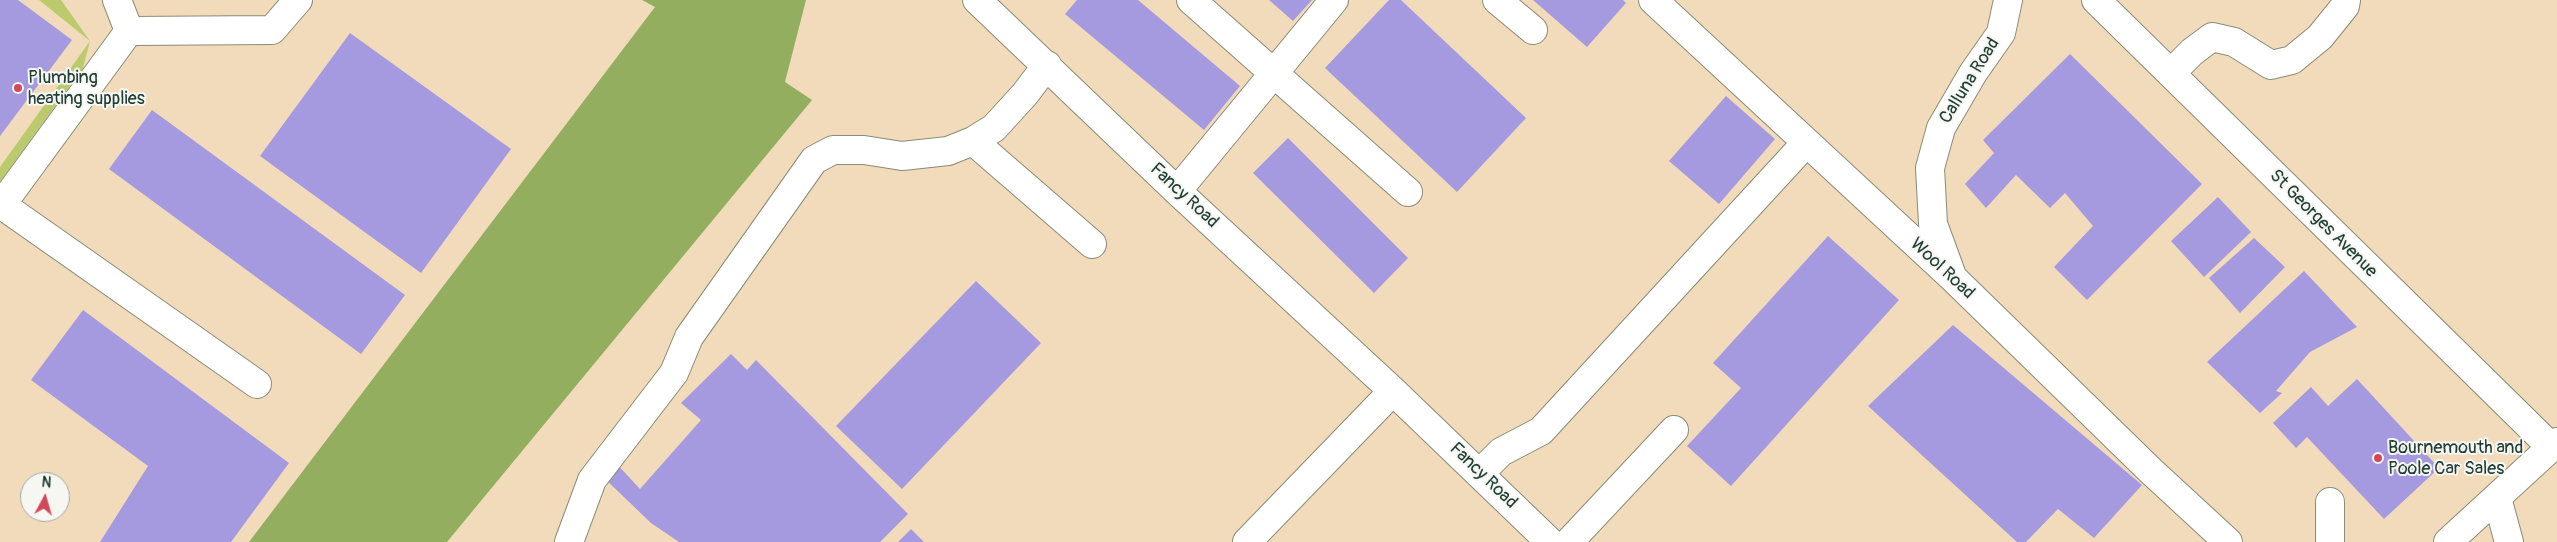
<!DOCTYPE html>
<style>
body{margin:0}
#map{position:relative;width:2557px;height:542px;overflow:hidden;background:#f1dbbb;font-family:Pangolin,sans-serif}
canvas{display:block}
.north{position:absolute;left:20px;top:472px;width:50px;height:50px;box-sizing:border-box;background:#f6f6f2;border:1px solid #a0aca6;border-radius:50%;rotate:6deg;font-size:14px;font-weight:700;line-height:20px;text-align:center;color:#1f3d34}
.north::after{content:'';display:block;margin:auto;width:18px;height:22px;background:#d1495b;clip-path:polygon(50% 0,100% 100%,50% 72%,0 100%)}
</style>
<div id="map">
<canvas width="2557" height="542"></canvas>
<div class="north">N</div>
</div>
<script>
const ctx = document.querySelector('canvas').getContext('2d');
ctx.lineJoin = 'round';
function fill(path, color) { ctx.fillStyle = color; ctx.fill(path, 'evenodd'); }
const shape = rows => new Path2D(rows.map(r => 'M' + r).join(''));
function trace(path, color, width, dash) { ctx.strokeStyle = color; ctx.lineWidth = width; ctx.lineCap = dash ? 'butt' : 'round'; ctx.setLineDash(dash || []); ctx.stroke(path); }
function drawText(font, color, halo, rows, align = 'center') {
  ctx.font = font + ' Pangolin,sans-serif'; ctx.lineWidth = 4; ctx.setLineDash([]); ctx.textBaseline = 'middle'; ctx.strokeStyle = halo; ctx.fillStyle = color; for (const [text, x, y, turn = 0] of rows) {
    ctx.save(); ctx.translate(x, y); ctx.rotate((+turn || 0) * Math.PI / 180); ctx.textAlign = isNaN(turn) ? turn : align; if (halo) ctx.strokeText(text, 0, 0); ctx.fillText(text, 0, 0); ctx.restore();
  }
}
fill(shape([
 [39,0,61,0,90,41,83,68,0,182,0,167,90,41]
]), '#bbca6d');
fill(shape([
 [642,0,806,0,785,82,812,100,447,542,249,542,655,7]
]), '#94ae60');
fill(shape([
 [0,0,18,0,72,40,0,136],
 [1077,0,1138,0,1240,86,1204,130,1065,14],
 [1269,0,1312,0,1293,21],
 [1389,0,1401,0,1526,118,1457,192,1325,68],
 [1533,0,1623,0,1626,3,1587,47],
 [350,33,511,149,421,273,260,156],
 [2070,54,2202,184,2087,300,2054,267,2093,226,2065,193,2050,208,2016,175,1986,208,1965,184,1994,153,1983,140],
 [1726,96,1775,139,1719,204,1669,161],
 [152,110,405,295,361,354,109,169],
 [1288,138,1408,258,1374,293,1253,173],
 [2218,197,2251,232,2204,277,2171,241],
 [1828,236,1899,300,1731,486,1687,446,1741,388,1713,363],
 [2254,238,2285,267,2240,313,2209,278],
 [2304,271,2357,327,2310,352,2276,391,2282,393,2260,413,2207,362],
 [976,281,1041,343,902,489,836,426],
 [83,310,289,463,231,542,100,542,148,466,31,380],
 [1953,325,2142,485,2094,538,2058,509,2026,542,2017,542,1868,406],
 [731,354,747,370,756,360,908,514,880,542,679,542,651,523,602,476,615,462,640,489,701,420,681,403],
 [2357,379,2439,468,2384,519,2307,437,2296,448,2273,423,2311,387,2328,406],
 [911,529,924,542,898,542]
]), '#a59adf');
const minor = shape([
 [977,0,1177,191,1393,391,1550,542],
 [1191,0,1408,192],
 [1497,0,1533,30],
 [1653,0,1953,278,2151,471,2228,542],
 [2096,0,2551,447],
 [129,31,272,30,298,0],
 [2171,73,2192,52,2212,37,2234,42,2271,65,2292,60,2320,37,2345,6,2346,0],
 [973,141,1092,244],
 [1177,191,1334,0],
 [2,205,257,384],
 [0,207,129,31,117,0],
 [1951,273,1933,224,1930,168,1941,128,1973,73,2001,33,2008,0],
 [1480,473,1501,452,1541,431,1806,143],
 [2497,498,2509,542],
 [569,542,592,480,674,373,689,337,814,160,833,150,864,150,902,156,948,151,973,141,994,128,1025,94,1047,65],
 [1247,542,1393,391],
 [1569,542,1674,430],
 [2330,542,2330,502]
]);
const major = shape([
 [2448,542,2557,442]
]);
trace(minor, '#888c78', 30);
trace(major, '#888c78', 30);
trace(minor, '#fff', 28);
trace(major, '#fff', 28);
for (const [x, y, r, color] of [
 [18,88,5,"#d1495b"],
 [2378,458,5,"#d1495b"]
]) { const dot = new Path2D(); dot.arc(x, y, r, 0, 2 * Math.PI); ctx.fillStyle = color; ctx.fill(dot); trace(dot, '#f6f6f2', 2); }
drawText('18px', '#1f3d34', '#f6f6f2', [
 ["Plumbing",28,78],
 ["heating supplies",28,99],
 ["Bournemouth and",2388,448],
 ["Poole Car Sales",2388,469]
], 'left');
drawText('18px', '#1f3d34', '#f6f6f2', [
 ["Calluna Road",1970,81,-58],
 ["Fancy Road",1184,196,43],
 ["St Georges Avenue",2323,224,45],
 ["Wool Road",1942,269,43],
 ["Fancy Road",1483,476,44]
]);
</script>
